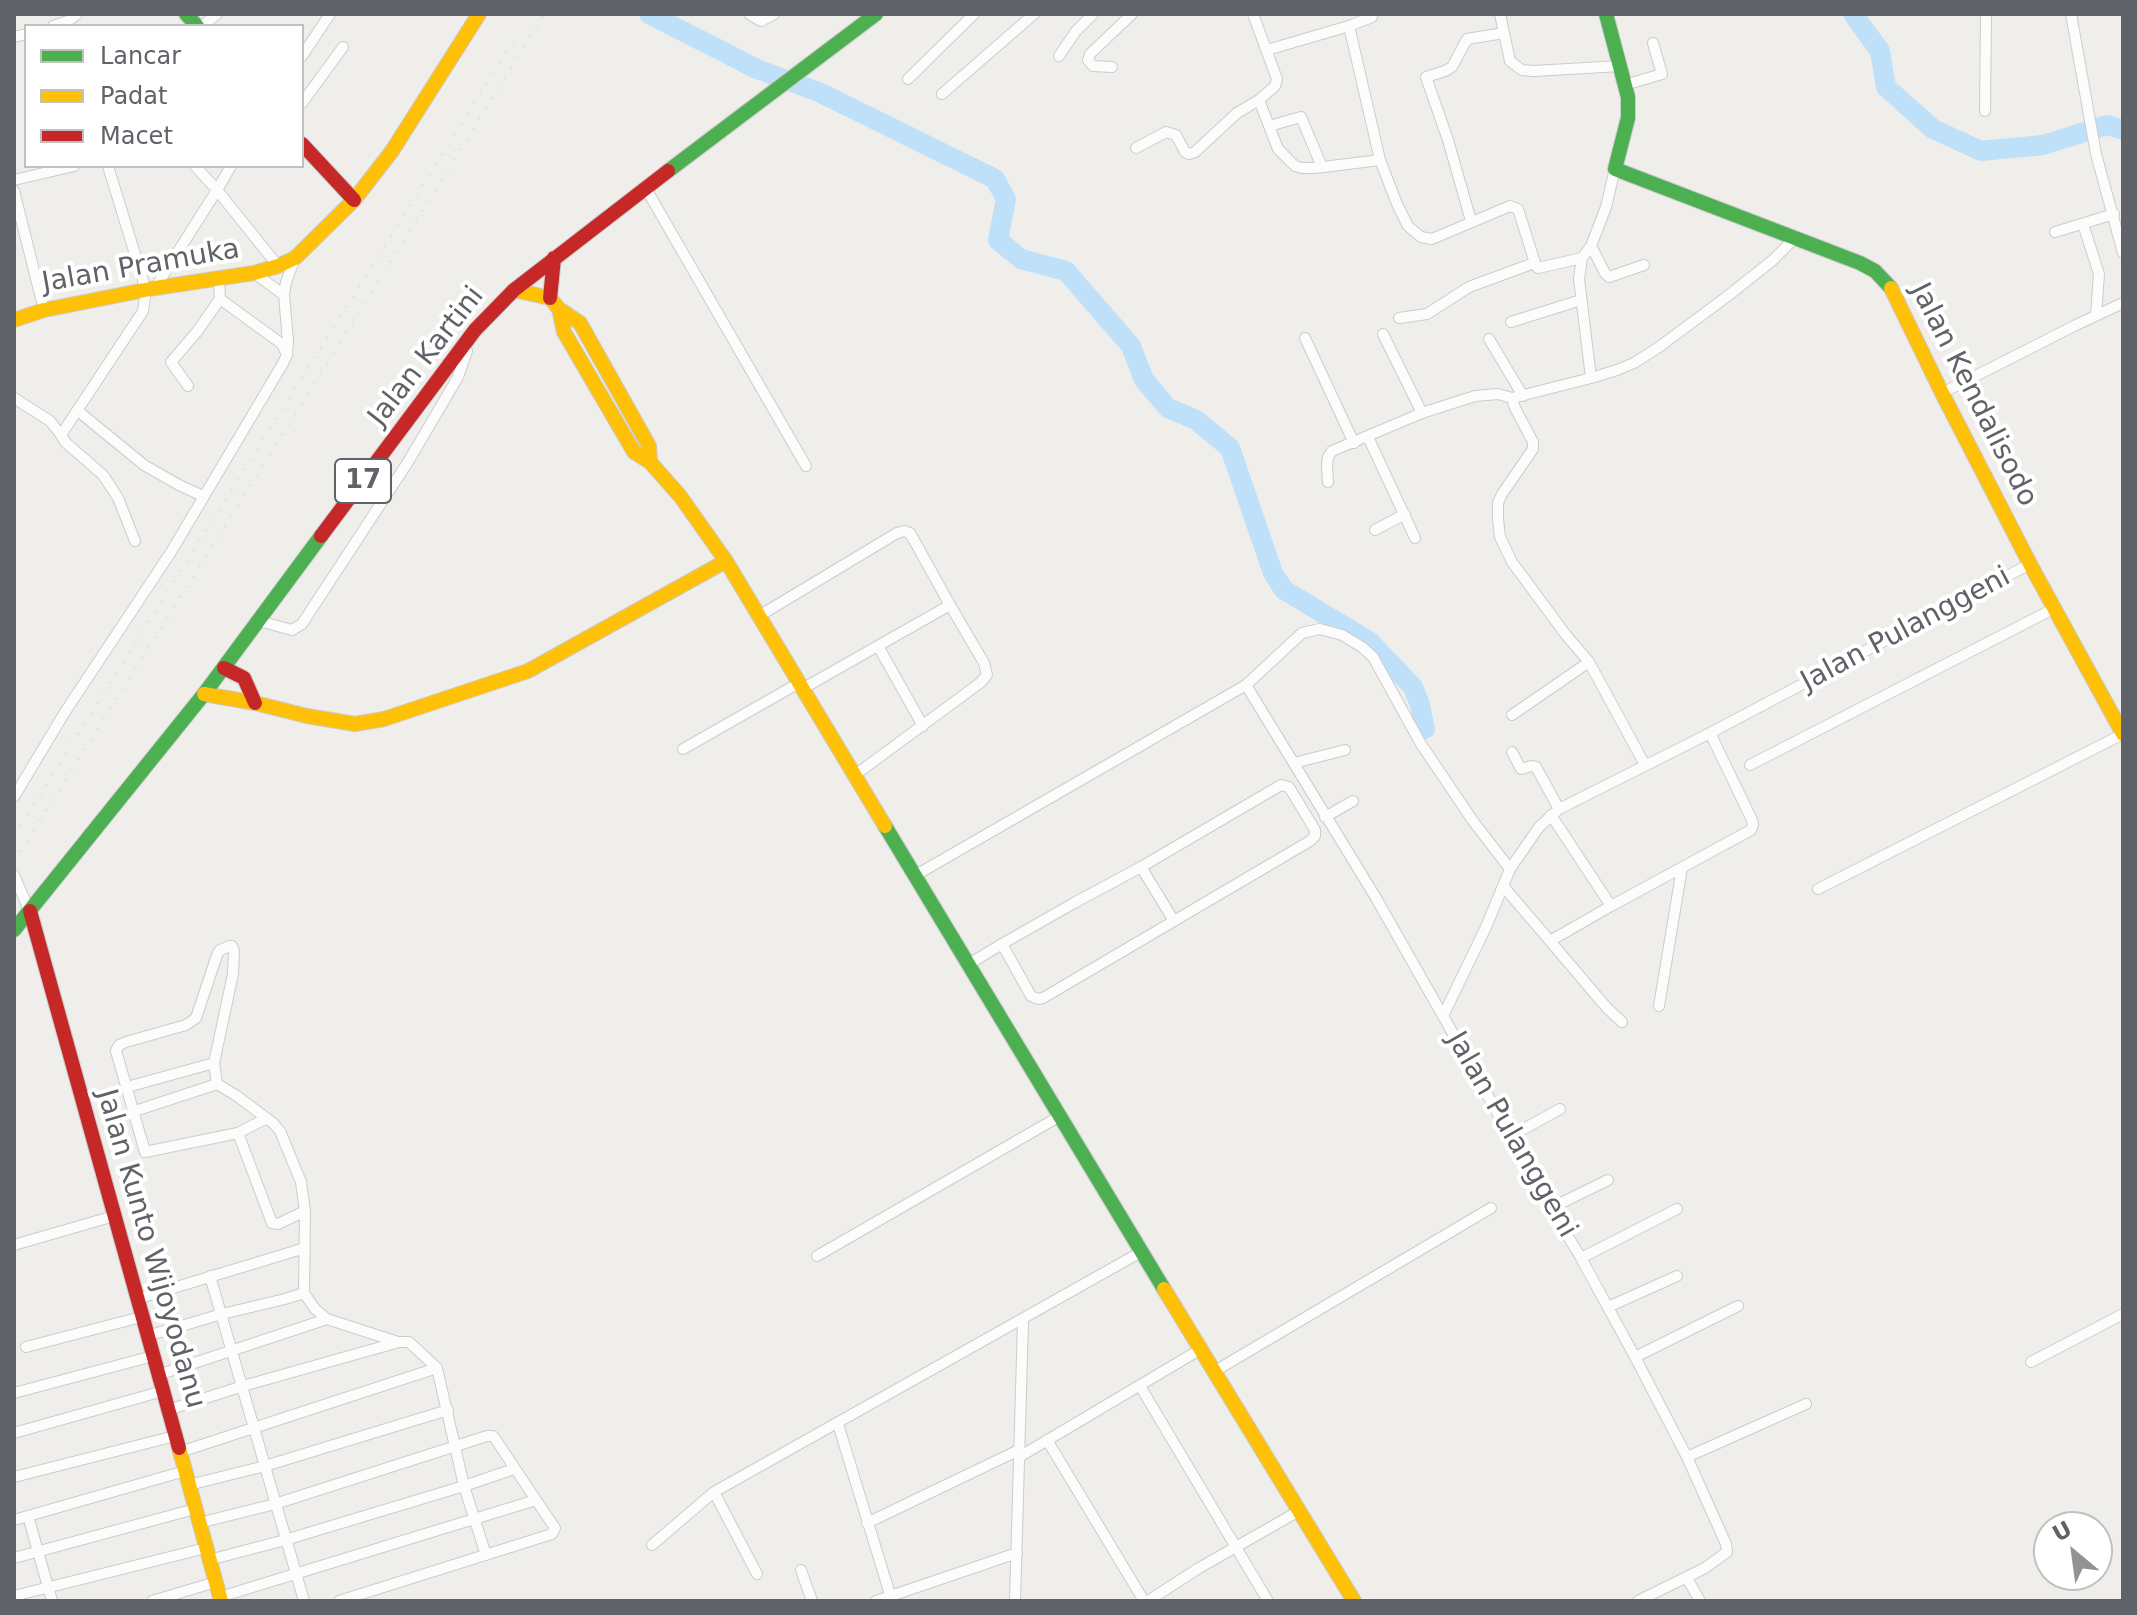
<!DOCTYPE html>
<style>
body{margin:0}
#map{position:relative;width:2137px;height:1615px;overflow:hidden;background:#efeeea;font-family:"DejaVu Sans",sans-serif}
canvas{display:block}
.frame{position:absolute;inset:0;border:16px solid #5f6368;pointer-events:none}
.legend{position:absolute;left:24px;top:24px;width:280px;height:144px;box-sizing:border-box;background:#fff;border:2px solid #bfc1c3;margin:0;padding:10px 14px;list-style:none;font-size:24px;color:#5f6368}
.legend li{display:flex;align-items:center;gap:16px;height:40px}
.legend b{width:40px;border:2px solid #bfc1c3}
.north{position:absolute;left:2033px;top:1511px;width:80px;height:80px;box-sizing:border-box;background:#fff;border:2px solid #bfc1c3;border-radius:50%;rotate:331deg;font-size:22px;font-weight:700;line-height:32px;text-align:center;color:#5f6368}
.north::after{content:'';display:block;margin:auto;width:28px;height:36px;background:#919496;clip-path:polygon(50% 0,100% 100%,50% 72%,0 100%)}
</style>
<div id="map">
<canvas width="2137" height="1615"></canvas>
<div class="frame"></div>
<ul class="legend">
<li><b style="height:10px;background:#4caf50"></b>Lancar</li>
<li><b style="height:10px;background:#ffc107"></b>Padat</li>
<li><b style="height:10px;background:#c62828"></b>Macet</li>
</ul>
<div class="north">U</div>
</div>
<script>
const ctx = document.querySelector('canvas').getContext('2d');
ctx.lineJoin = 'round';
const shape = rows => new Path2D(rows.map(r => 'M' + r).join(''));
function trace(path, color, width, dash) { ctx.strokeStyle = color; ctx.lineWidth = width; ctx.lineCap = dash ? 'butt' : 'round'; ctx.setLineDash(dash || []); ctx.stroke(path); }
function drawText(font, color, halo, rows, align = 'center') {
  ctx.font = font + ' "DejaVu Sans",sans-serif'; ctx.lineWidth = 8; ctx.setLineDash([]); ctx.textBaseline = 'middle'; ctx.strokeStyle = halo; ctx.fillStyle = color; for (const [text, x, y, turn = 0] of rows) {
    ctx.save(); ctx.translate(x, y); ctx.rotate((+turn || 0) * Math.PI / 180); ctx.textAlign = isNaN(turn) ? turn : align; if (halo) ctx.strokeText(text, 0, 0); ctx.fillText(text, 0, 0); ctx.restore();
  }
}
trace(shape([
 [649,14,757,69,821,93,995,179,1006,199,998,240,1021,259,1066,271,1131,346,1144,380,1168,408,1196,420,1230,448,1273,573,1284,590,1369,641,1413,687,1420,705,1425,729],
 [1853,14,1880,51,1886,87,1933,129,1981,151,2043,145,2107,125,2123,130]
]), '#bfe0f9', 20);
const street = shape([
 [749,14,761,21,774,14],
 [2071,14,2096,154,2123,253],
 [53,26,68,21,77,14],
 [202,26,217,14],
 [1349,26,1372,17],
 [1504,33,1510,61,1522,70,1534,71,1620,66],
 [14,37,26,34],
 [1267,50,1349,26,1380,160,1397,204,1408,226,1421,237,1432,239,1510,206,1518,209,1536,266,1538,268,1582,258],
 [302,56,330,14],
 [1059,56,1076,31,1093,14],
 [1112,67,1093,66,1088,60,1090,54,1132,14],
 [908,79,974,14],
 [1625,85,1662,74,1653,43],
 [942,94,1034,14],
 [1259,100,1278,149,1295,166,1302,168,1315,168,1380,160],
 [302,103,343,47],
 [1985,111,1986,14],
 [1269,126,1301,117,1322,167],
 [1136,148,1166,132,1176,135,1185,152,1189,154,1195,152,1237,113,1259,100,1275,86,1277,79,1253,14],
 [195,166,217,190,231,166],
 [1615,169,1606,207,1591,246,1582,258,1579,279,1591,378,1512,398,1515,408,1533,442,1533,449,1502,494,1498,503,1498,519,1500,537,1512,562,1566,635,1589,662,1645,765],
 [14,180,74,166],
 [645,187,806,466],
 [14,191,44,310],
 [1471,221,1448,140,1426,77,1445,71,1452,67,1467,39,1504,33,1500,14],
 [2083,224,2099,274,2096,315],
 [2055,232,2114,214],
 [1591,246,1605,273,1609,277,1644,265],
 [254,273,284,295],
 [155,288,217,190,278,266],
 [220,299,282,344,286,353],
 [1399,318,1427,314,1469,287,1534,263],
 [1511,322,1581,300],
 [1383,334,1422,413],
 [1305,338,1354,443],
 [1489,339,1523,396],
 [1591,378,1617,370,1634,363,1659,347,1729,295,1773,260,1795,238],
 [188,386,171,362,196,333,220,299,219,279],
 [1942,393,2076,325,2123,303],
 [14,398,50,421,61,435,143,311,146,290,108,166],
 [78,411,144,465,179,485,203,496],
 [61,435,65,442,103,475,118,498,135,541],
 [1368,437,1415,538],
 [1328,482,1327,465,1328,457,1332,451,1422,413,1475,396,1498,394,1512,398],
 [1375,530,1405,514],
 [759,616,897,533,904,531,910,533,950,605],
 [259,621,292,630,302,624,408,462,458,377,467,351],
 [878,646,923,726],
 [1246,685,1302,633,1320,629,1342,635,1362,647,1373,657,1421,744,1473,821,1510,869],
 [802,689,950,605,984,663,987,675,980,683,855,775],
 [1512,715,1589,662],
 [683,749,799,683],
 [1512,752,1521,769,1531,766,1536,767,1559,809],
 [1294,763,1345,750],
 [1750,765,2055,608],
 [14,797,65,712,171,552,282,365,287,355,288,341,284,295,286,282,295,258],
 [1551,815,1611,906],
 [1325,817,1353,801],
 [1141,867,1174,921],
 [14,875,29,910],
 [916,875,1246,685,1376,898,1443,1016],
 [1503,886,1550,941,1611,906,1751,830,1753,825,1752,820,1710,733],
 [1818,889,2123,734],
 [1550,941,1607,1008,1622,1022],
 [969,964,1002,944,1074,903,1141,867,1281,785,1289,787,1315,830,1315,836,1310,841,1043,998,1038,999,1031,996,1002,944],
 [1659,1006,1682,868],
 [217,1084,214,1063,233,974,234,951,232,946,230,946,220,950,217,955,196,1018,186,1025,126,1042,119,1045,116,1051,145,1152,238,1133,267,1118],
 [127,1087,214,1063],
 [132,1112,217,1084,237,1096,273,1123,280,1131,301,1182,305,1211,304,1293,285,1299,222,1314,147,1336],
 [238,1133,272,1223,278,1224,305,1211],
 [1511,1136,1560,1109],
 [1551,1208,1608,1180],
 [14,1245,114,1216],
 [817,1256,1060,1116],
 [1581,1258,1677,1209],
 [210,1276,304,1601],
 [304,1293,315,1309,327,1319,398,1342],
 [137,1299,305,1248],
 [1608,1307,1677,1276],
 [26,1347,141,1317],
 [1635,1357,1738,1306],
 [2031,1362,2123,1314],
 [1215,1371,1491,1208],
 [158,1375,327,1319],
 [1140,1386,1268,1601],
 [14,1393,153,1356],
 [168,1410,243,1386,399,1342,409,1342,437,1368,464,1486,486,1555],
 [838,1424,892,1601],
 [14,1433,163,1391],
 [1047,1440,1144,1601],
 [180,1452,437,1368],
 [1019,1457,1201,1349],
 [1687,1457,1806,1404],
 [14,1477,175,1436],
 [189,1485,265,1466,448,1410],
 [714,1492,757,1574],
 [28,1516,52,1601],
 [14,1520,185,1471],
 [199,1523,275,1504,487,1436,493,1436,496,1440,536,1500,220,1597],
 [867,1523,1019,1450],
 [652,1545,714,1492,1141,1252],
 [14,1558,195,1509],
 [209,1560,285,1540,464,1486,514,1469],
 [801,1570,812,1601],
 [1687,1578,1700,1601],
 [14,1596,206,1548],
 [152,1601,216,1582],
 [339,1601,552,1534,555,1528,536,1500],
 [876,1601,1017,1553],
 [1015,1601,1023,1320],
 [1148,1601,1199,1568,1299,1511],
 [1638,1601,1705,1568,1727,1552,1726,1544,1687,1457,1635,1357,1581,1258,1551,1208,1443,1016,1486,927,1510,869,1539,827,1559,809,1710,733,2030,564]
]);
const fast = shape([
 [186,14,197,26],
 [1606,14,1628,97,1628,118,1615,169,1860,263,1875,271,1891,288],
 [668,171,876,14],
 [885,826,1164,1289],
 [14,930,204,694,321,536]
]);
const slow = shape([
 [1891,288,1942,393,2030,564,2123,734],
 [514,290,550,298,559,309,580,323,649,446,650,462],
 [559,309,564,332,634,452,650,462,680,496,726,561,885,826],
 [14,320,44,310,155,288,254,273,278,266,295,258,354,200,392,151,479,14],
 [204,694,255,703,307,716,355,724,384,719,528,671,726,561],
 [1164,1289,1354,1601],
 [179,1448,221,1601]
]);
const jam = shape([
 [302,144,354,200],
 [550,298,554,258],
 [321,536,475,330,514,290,668,171],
 [224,668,244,678,255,703],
 [30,911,179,1448]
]);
trace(street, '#cbcccc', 12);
trace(fast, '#cacacb', 16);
trace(slow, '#cacacb', 16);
trace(jam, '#cacacb', 16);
trace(street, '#fdfcfc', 10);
trace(fast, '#4caf50', 14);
trace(slow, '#ffc107', 14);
trace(jam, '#c62828', 14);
trace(shape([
 [14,836,514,40],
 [14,862,427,204,544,14]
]), '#e4e4e4', 3, [2, 10]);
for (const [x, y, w] of [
 [363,481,56]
]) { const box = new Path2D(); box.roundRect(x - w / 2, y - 22, w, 44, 6); ctx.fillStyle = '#fff'; ctx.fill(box); trace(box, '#5f6368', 2); }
drawText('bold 26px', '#5f6368', null, [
 ["17",363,481]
]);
drawText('28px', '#5f6368', '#fff', [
 ["Jalan Pramuka",141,267,-10],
 ["Jalan Kartini",427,357,-52],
 ["Jalan Kendalisodo",1973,395,63],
 ["Jalan Pulanggeni",1906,630,-28],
 ["Jalan Pulanggeni",1511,1135,60],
 ["Jalan Kunto Wijoyodanu",150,1249,74]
]);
</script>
